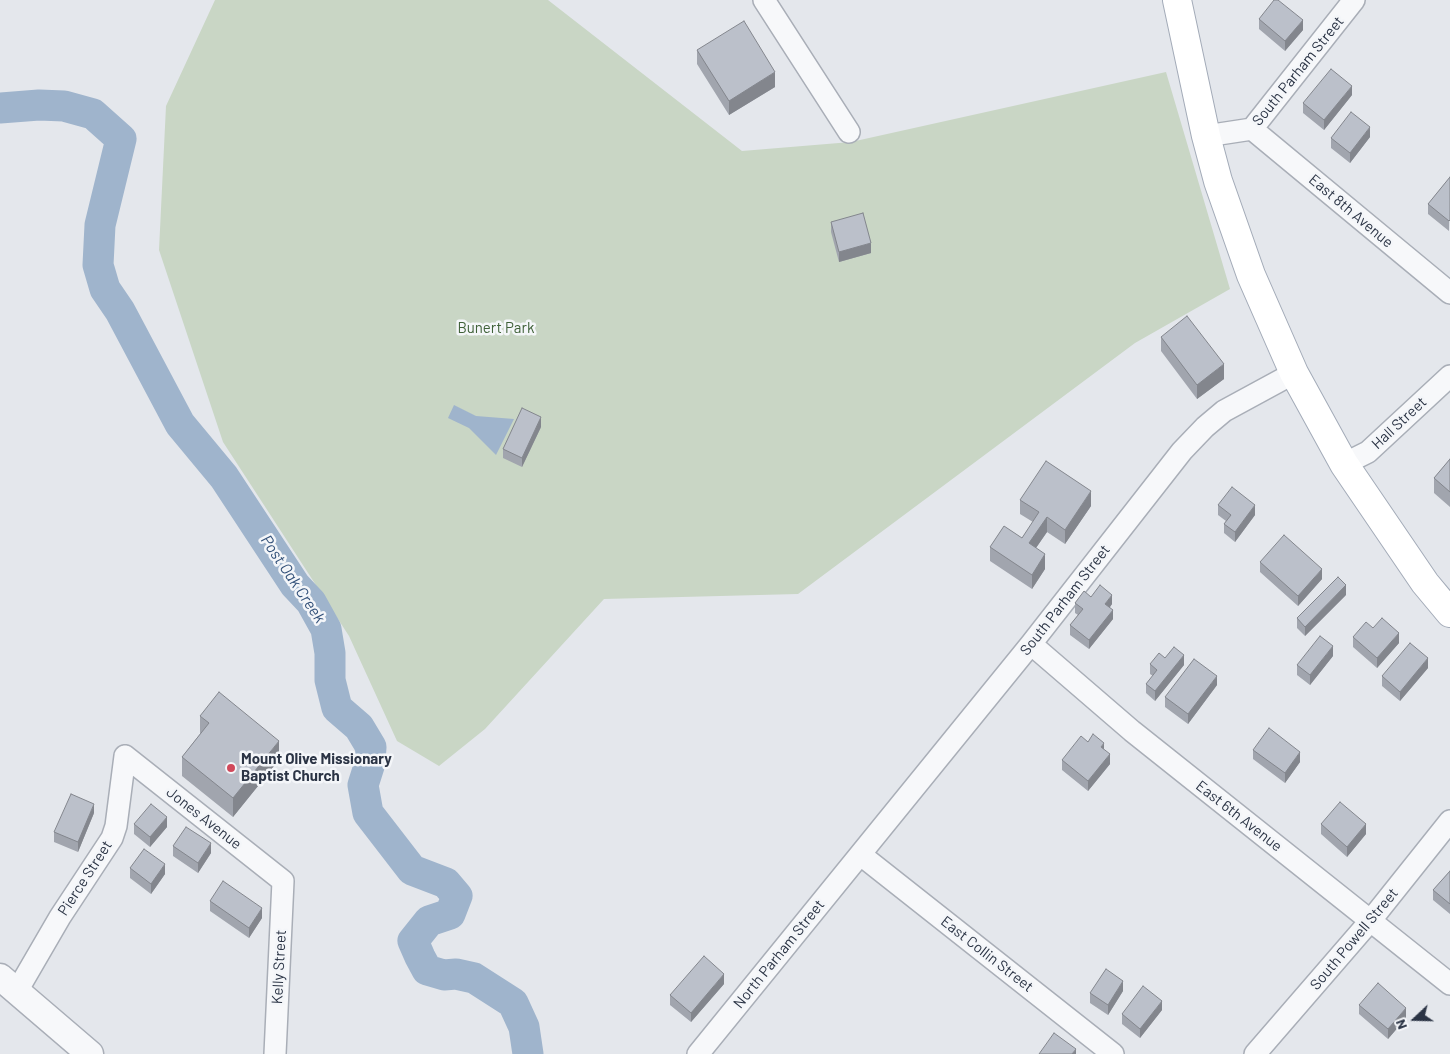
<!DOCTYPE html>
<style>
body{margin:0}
#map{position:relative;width:1450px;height:1054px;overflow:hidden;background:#e4e7ec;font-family:Barlow,sans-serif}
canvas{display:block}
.north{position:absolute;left:1390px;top:994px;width:50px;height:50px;-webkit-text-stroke:4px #f4f6f9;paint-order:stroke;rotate:249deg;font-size:14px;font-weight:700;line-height:20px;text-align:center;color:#2b3445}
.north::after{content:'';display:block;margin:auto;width:18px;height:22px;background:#2b3445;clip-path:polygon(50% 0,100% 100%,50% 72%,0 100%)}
</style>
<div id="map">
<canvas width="1450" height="1054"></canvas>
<div class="north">N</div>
</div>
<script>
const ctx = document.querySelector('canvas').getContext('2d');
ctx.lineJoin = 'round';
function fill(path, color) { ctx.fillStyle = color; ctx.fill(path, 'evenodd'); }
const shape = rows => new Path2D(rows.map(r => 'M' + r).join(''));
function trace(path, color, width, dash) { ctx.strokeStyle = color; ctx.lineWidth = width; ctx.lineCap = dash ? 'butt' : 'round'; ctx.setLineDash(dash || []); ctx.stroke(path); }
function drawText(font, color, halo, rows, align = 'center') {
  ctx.font = font + ' Barlow,sans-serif'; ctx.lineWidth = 5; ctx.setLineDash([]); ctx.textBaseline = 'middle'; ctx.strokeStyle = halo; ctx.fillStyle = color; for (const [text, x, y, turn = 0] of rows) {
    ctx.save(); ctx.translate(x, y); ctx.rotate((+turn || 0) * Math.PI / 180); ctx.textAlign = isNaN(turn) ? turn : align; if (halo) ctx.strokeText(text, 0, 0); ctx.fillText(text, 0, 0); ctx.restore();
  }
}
fill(shape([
 [215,0,548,0,742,151,851,142,1166,72,1230,289,1135,343,798,594,604,599,485,729,439,766,397,741,349,636,223,442,159,250,166,106]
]), '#c9d6c5');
fill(shape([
 [454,405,476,416,514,419,496,455,469,428,448,418]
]), '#9fb4cc');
trace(shape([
 [0,108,39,105,64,106,93,114,121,139,100,225,98,265,105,289,120,311,180,424,224,477,295,585,311,602,326,629,330,653,330,680,337,708,359,727,371,747,370,763,363,785,368,813,412,870,446,883,457,896,450,914,429,921,413,941,420,957,427,970,444,975,456,974,474,978,513,1003,524,1027,528,1054]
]), '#9fb4cc', 31);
const minor = shape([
 [764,0,849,132],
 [1252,129,1450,293],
 [1206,136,1252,129,1354,0],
 [1344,464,1368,452,1450,376],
 [1031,644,1132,731,1450,984],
 [125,756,283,881,275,1054],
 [861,855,1113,1054],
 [17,991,60,917,112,838,116,826,125,756],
 [698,1054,1031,644,1182,451,1205,427,1224,411,1294,373],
 [1255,1054,1371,920,1450,821]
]);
const tertiary = shape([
 [0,977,90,1054]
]);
const primary = shape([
 [1177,0,1206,136,1218,181,1251,275,1294,373,1344,464,1425,583,1450,613]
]);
trace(minor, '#a9aeb7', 24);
trace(tertiary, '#a9aeb7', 29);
trace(primary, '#a3abb8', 30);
trace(minor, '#f7f8fa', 21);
trace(tertiary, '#f7f8fa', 26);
trace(primary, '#fff', 28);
fill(shape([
 [1259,19,1303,30,1285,51,1259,29],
 [697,50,775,87,729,115,697,64],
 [1352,95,1324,130,1303,113,1303,103],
 [1370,137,1350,163,1331,148,1331,138],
 [1450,177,1449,231,1428,214,1428,204],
 [831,222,871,253,839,262,831,232],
 [1161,337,1224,379,1197,399,1161,351],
 [541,427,522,467,503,458,503,449],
 [1450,459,1450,507,1434,493,1434,478],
 [1020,500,1091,506,1065,544,1047,532,1036,548,1045,569,1032,589,990,561,990,547,1022,538,1033,522,1020,514],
 [1218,505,1255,515,1235,542,1224,533,1224,524,1226,521,1218,515],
 [1260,562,1322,579,1298,606,1260,572],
 [1346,595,1305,636,1297,628,1297,618],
 [1091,597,1112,604,1110,607,1113,619,1089,649,1070,635,1070,625,1078,615,1075,613,1075,603],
 [1373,628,1399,643,1377,668,1353,647,1353,637],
 [1333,656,1310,685,1297,675,1297,665],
 [1165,658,1184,665,1155,701,1146,693,1146,684,1153,676,1150,674,1150,664],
 [1428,668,1400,701,1382,686,1382,676],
 [1217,685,1188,724,1165,707,1165,697],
 [200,716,279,760,233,817,182,776,182,757,200,734],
 [1088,742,1104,750,1110,764,1088,791,1062,770,1062,760],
 [1253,750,1300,762,1285,783,1253,759],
 [94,813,78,852,54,842,54,832],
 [134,824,167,827,150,847,134,834],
 [1321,824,1366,834,1347,857,1321,834],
 [173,846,211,853,198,873,173,856],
 [130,868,165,874,151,894,130,878],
 [1450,871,1450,914,1433,900,1433,890],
 [210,901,262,918,249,938,210,911],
 [724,984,691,1022,670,1005,670,995],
 [1123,991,1108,1015,1090,1003,1090,993],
 [1359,1005,1406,1018,1388,1039,1359,1014],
 [1162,1010,1140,1038,1122,1024,1122,1014]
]), '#a1a5ae');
fill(shape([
 [1303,20,1303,30,1285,51,1285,41],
 [775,72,775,87,729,115,729,101],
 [1352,86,1352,95,1324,130,1324,120],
 [1370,127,1370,137,1350,163,1350,153],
 [871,243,871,253,839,262,839,252],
 [1224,364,1224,379,1197,399,1197,385],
 [541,417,541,427,522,467,522,458],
 [1091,491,1091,506,1065,544,1065,530],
 [1255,505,1255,515,1235,542,1235,532],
 [1047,517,1047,532,1029,558,1029,543],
 [1045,554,1045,569,1032,589,1032,575],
 [1322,569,1322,579,1298,606,1298,596],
 [1346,585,1346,595,1305,636,1305,627],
 [1112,595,1112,604,1105,614,1105,604],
 [1113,610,1113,619,1089,649,1089,640],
 [1399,633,1399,643,1377,668,1377,658],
 [1333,646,1333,656,1310,685,1310,675],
 [1184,655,1184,665,1155,701,1155,691],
 [1428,658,1428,668,1400,701,1400,692],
 [1217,676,1217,685,1188,724,1188,714],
 [279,741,279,760,233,817,233,798],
 [1104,743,1104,752,1101,747],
 [1300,752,1300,762,1285,783,1285,773],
 [1110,754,1110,764,1088,791,1088,781],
 [94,804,94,813,78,852,78,842],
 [167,817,167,827,150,847,150,837],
 [1366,824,1366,834,1347,857,1347,847],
 [211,843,211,853,198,873,198,863],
 [165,864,165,874,151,894,151,884],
 [262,908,262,918,249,938,249,928],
 [724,974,724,984,691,1022,691,1013],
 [1123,981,1123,991,1108,1015,1108,1005],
 [1162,1001,1162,1010,1140,1038,1140,1029],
 [1406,1008,1406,1018,1388,1039,1388,1029],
 [1076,1049,1076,1054,1072,1054]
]), '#83868d');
const building = shape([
 [1274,0,1278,0,1303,20,1285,41,1259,19,1274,0],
 [744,21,775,72,729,101,697,50,744,21],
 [1331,69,1352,86,1324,120,1303,103,1331,69],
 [1351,112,1370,127,1350,153,1331,138,1351,112],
 [1450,177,1450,220,1449,221,1428,204,1450,177],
 [863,213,871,243,839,252,831,222,863,213],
 [1187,316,1224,364,1197,385,1161,337,1187,316],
 [522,408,541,417,522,458,503,449,522,408],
 [1450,459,1450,492,1434,478,1450,459],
 [1046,461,1091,491,1065,530,1047,517,1029,543,1045,554,1032,575,990,547,1004,526,1022,538,1039,512,1020,500,1046,461],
 [1232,487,1255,505,1235,532,1224,524,1231,515,1218,505,1232,487],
 [1284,535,1322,569,1298,596,1260,562,1284,535],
 [1338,577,1346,585,1305,627,1297,618,1338,577],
 [1100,585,1112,595,1105,604,1113,610,1089,640,1070,625,1083,609,1075,603,1084,591,1091,597,1100,585],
 [1382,618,1399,633,1377,658,1353,637,1366,622,1373,628,1382,618],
 [1320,636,1333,646,1310,675,1297,665,1320,636],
 [1410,643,1428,658,1400,692,1382,676,1410,643],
 [1174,647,1184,655,1155,691,1146,684,1157,670,1150,664,1159,653,1165,658,1174,647],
 [1194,659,1217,676,1188,714,1165,697,1194,659],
 [219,692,279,741,233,798,182,757,209,723,200,716,219,692],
 [1269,728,1300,752,1285,773,1253,750,1269,728],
 [1093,734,1104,743,1101,747,1110,754,1088,781,1062,760,1081,736,1088,742,1093,734],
 [71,794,94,804,78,842,54,832,71,794],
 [1340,802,1366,824,1347,847,1321,824,1340,802],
 [151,804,167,817,150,837,134,824,151,804],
 [186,827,211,843,198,863,173,846,186,827],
 [144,849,165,864,151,884,130,868,144,849],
 [1450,871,1450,904,1433,890,1450,871],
 [223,881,262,908,249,928,210,901,223,881],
 [704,956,724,974,691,1013,670,995,704,956],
 [1106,969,1123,981,1108,1005,1090,993,1106,969],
 [1378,983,1406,1008,1388,1029,1359,1005,1378,983],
 [1143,986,1162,1001,1140,1029,1122,1014,1143,986],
 [1054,1033,1076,1049,1072,1054,1039,1054,1054,1033]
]);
fill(building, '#bbc0ca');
trace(building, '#83868d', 1);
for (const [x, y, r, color] of [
 [231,768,5,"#d1495b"]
]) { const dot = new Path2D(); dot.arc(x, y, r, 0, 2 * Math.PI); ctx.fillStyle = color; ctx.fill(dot); trace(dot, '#f4f6f9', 2); }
drawText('15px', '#2b3445', '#f4f6f9', [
 ["South Parham Street",1298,71,-51],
 ["East 8th Avenue",1351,211,40],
 ["Hall Street",1399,423,-43],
 ["South Parham Street",1065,600,-52],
 ["East 6th Avenue",1239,816,38],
 ["Jones Avenue",204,818,38],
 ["Pierce Street",85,878,-57],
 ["South Powell Street",1354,939,-50],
 ["North Parham Street",779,954,-51],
 ["East Collin Street",987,954,38],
 ["Kelly Street",279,967,-87]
]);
drawText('15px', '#3f6138', '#f4f6f9', [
 ["Bunert Park",496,328]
]);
drawText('bold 15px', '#2b3445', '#f4f6f9', [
 ["Mount Olive Missionary",241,759],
 ["Baptist Church",241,776]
], 'left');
drawText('italic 16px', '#34527a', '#f4f6f9', [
 ["Post Oak Creek",293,579,56]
]);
</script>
